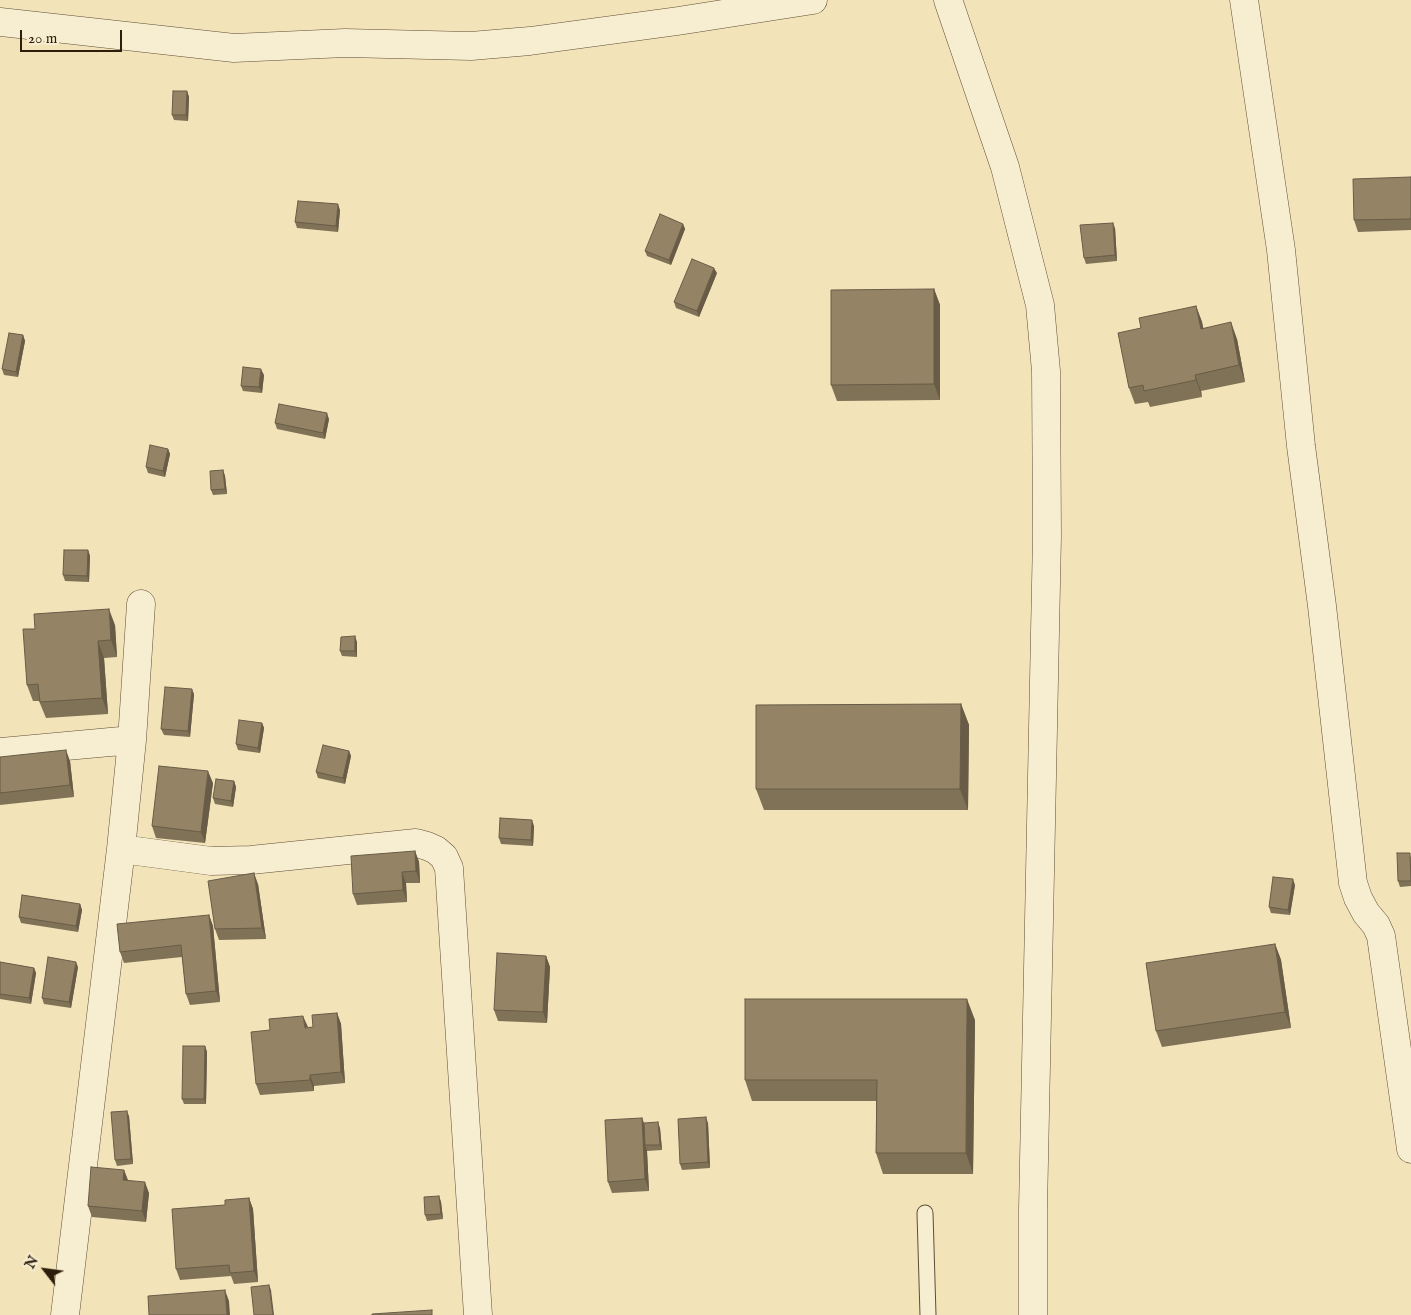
<!DOCTYPE html>
<style>
body{margin:0}
#map{position:relative;width:1411px;height:1315px;overflow:hidden;background:#f3e3b8;font-family:"IM FELL English",serif}
canvas{display:block}
.north{position:absolute;left:20px;top:1245px;width:50px;height:50px;-webkit-text-stroke:4px #f7edd1;paint-order:stroke;rotate:300deg;font-size:14px;font-weight:700;line-height:20px;text-align:center;color:#2d1d0b}
.north::after{content:'';display:block;margin:auto;width:18px;height:22px;background:#2d1d0b;clip-path:polygon(50% 0,100% 100%,50% 72%,0 100%)}
.scale{position:absolute;left:20px;top:30px;width:102px;height:22px;box-sizing:border-box;border:2px solid #2d1d0b;border-top:0;padding-left:6px;font-size:15px;line-height:18px;white-space:nowrap;color:#2d1d0b;-webkit-text-stroke:4px #f7edd1;paint-order:stroke}
</style>
<div id="map">
<canvas width="1411" height="1315"></canvas>
<div class="north">N</div>
<div class="scale">20 m</div>
</div>
<script>
const ctx = document.querySelector('canvas').getContext('2d');
ctx.lineJoin = 'round';
const shape = rows => new Path2D(rows.map(r => 'M' + r).join(''));
function trace(path, color, width, dash) { ctx.strokeStyle = color; ctx.lineWidth = width; ctx.lineCap = dash ? 'butt' : 'round'; ctx.setLineDash(dash || []); ctx.stroke(path); }
function fill(path, color) { ctx.fillStyle = color; ctx.fill(path, 'evenodd'); }
const lane = shape([
 [925,1213,928,1315]
]);
const street = shape([
 [948,0,1005,167,1040,305,1046,371,1047,536,1033,1209,1033,1315],
 [1244,0,1281,250,1301,446,1322,606,1353,883,1358,898,1366,913,1376,925,1381,936,1411,1149],
 [0,22,234,48,345,43,471,46,530,41,678,21,813,0],
 [0,752,132,740],
 [121,849,211,861,251,860,416,843,427,846,436,850,444,857,449,868,478,1315],
 [65,1315,121,849,132,740,141,604]
]);
trace(lane, '#5e4e36', 17);
trace(street, '#5e4e36', 29);
trace(lane, '#f7edd1', 15);
trace(street, '#f7edd1', 28);
fill(shape([
 [187,91,189,97,188,121,174,120,172,115],
 [1411,177,1411,230,1358,232,1354,220],
 [340,210,338,232,297,228,295,222],
 [683,224,685,229,671,265,647,256,645,251],
 [1115,228,1117,261,1086,264,1084,258],
 [717,273,699,317,676,308,674,302],
 [934,289,940,305,940,400,837,401,831,385],
 [1196,306,1202,322,1203,328,1237,339,1245,382,1201,391,1202,397,1150,407,1148,402,1135,404,1129,388,1141,328],
 [23,335,25,341,18,377,4,375,2,369],
 [264,375,262,393,243,391,241,386],
 [329,419,325,439,277,429,275,423],
 [168,449,170,454,165,477,148,473,146,467],
 [223,470,225,476,227,494,213,495,211,490],
 [88,550,90,556,89,582,65,581,63,575],
 [115,625,117,657,104,658,108,714,46,718,39,701,33,701,27,685],
 [357,642,357,657,342,656,340,651],
 [194,694,190,737,164,735,161,729],
 [961,704,969,725,968,810,764,810,756,789],
 [262,723,264,728,260,753,238,750,236,744],
 [349,751,351,756,345,784,318,778,316,772],
 [0,757,70,761,74,797,0,805],
 [234,781,236,787,233,807,215,804,213,798],
 [213,783,205,843,156,838,152,826],
 [534,826,533,846,501,844,499,838],
 [415,851,419,862,420,883,406,883,407,902,357,905,353,894],
 [1411,856,1411,886,1400,887,1398,881],
 [258,884,266,939,219,940,215,929],
 [1295,885,1290,915,1271,913,1269,907],
 [80,904,82,910,78,932,21,923,19,917],
 [209,915,213,926,220,1002,190,1005,186,994,182,957,124,963,120,952],
 [1275,944,1281,960,1291,1028,1162,1047,1156,1031],
 [546,956,550,967,547,1023,498,1021,494,1010],
 [0,962,34,968,36,973,31,1004,0,999],
 [78,967,71,1008,44,1004,42,998],
 [337,1013,341,1024,345,1083,314,1086,314,1091,260,1095,256,1084,308,1027,313,1027],
 [975,1020,973,1174,883,1174,876,1153,876,1101,752,1101,745,1080],
 [205,1046,207,1052,206,1104,184,1104,182,1099],
 [129,1116,133,1164,117,1166,115,1160],
 [642,1118,644,1123,660,1128,662,1150,647,1151,649,1191,612,1193,608,1182],
 [708,1123,710,1168,682,1170,680,1164],
 [124,1170,128,1180,149,1193,146,1222,92,1217,88,1206],
 [439,1196,441,1202,443,1219,427,1221,425,1215],
 [249,1198,253,1209,258,1282,234,1284,231,1276,180,1280,176,1269,225,1205]
]), '#7f7257');
fill(shape([
 [187,91,189,97,188,121,186,115],
 [338,204,340,210,338,232,336,226],
 [1113,223,1115,228,1117,261,1115,255],
 [683,224,685,229,671,265,669,260],
 [714,268,717,273,699,317,697,311],
 [934,289,940,305,940,400,934,384],
 [1196,306,1202,322,1207,345,1201,329],
 [1231,322,1237,339,1245,382,1239,365],
 [23,335,25,341,18,377,16,372],
 [261,369,264,375,262,393,259,387],
 [1195,375,1201,391,1202,397,1196,380],
 [327,413,329,419,325,439,323,433],
 [168,449,170,454,165,477,163,471],
 [223,470,225,476,227,494,225,489],
 [88,550,90,556,89,582,87,576],
 [109,609,115,625,117,657,111,640],
 [355,636,357,642,357,657,355,651],
 [98,641,104,658,108,714,102,698],
 [192,689,194,694,190,737,188,731],
 [961,704,969,725,968,810,960,789],
 [262,723,264,728,260,753,258,748],
 [66,750,70,761,74,797,70,785],
 [349,751,351,756,345,784,343,778],
 [208,771,213,783,205,843,201,832],
 [234,781,236,787,233,807,231,801],
 [532,820,534,826,533,846,531,840],
 [415,851,419,862,420,883,416,871],
 [402,872,406,883,407,902,403,890],
 [254,873,258,884,266,939,262,928],
 [1293,879,1295,885,1290,915,1288,910],
 [80,904,82,910,78,932,76,926],
 [209,915,213,926,220,1002,216,991],
 [1275,944,1281,960,1291,1028,1285,1012],
 [546,956,550,967,547,1023,543,1012],
 [76,962,78,967,71,1008,69,1002],
 [34,968,36,973,31,1004,29,998],
 [967,999,975,1020,973,1174,966,1153],
 [337,1013,341,1024,345,1083,341,1072],
 [303,1016,308,1027,305,1028],
 [205,1046,207,1052,206,1104,204,1099],
 [310,1075,314,1086,314,1091,310,1080],
 [127,1111,129,1116,133,1164,131,1159],
 [706,1117,708,1123,710,1168,708,1162],
 [642,1118,646,1129,645,1145,647,1151,649,1191,645,1179],
 [658,1122,660,1128,662,1150,660,1145],
 [124,1170,128,1181,123,1180],
 [145,1182,149,1193,146,1222,142,1211],
 [439,1196,441,1202,443,1219,441,1214],
 [249,1198,253,1209,258,1282,254,1271],
 [269,1285,271,1290,274,1315,273,1315],
 [225,1290,229,1301,230,1315,227,1315]
]), '#685c47');
const building = shape([
 [173,91,187,91,186,115,172,115,173,91],
 [1411,177,1411,219,1354,220,1353,179,1411,177],
 [298,201,338,204,336,226,295,222,298,201],
 [660,214,683,224,669,260,645,251,660,214],
 [1113,223,1115,255,1084,258,1080,225,1113,223],
 [692,259,714,268,697,311,674,302,692,259],
 [934,289,934,384,831,385,831,290,934,289],
 [1196,306,1201,329,1231,322,1239,365,1195,375,1196,380,1144,391,1143,385,1129,388,1118,333,1141,328,1139,318,1196,306],
 [9,333,23,335,16,372,2,369,9,333],
 [243,367,261,369,259,387,241,386,243,367],
 [279,404,327,413,323,433,275,423,279,404],
 [150,445,168,449,163,471,146,467,150,445],
 [223,470,225,489,211,490,210,471,223,470],
 [64,550,88,550,87,576,63,575,64,550],
 [109,609,111,640,98,641,102,698,40,702,38,684,27,685,23,629,35,629,34,614,109,609],
 [355,636,355,651,340,651,341,637,355,636],
 [165,687,192,689,188,731,161,729,165,687],
 [961,704,960,789,756,789,756,705,961,704],
 [239,720,262,723,258,748,236,744,239,720],
 [323,745,349,751,343,778,316,772,323,745],
 [66,750,70,785,0,793,0,757,66,750],
 [159,766,208,771,201,832,152,826,159,766],
 [216,779,234,781,231,801,213,798,216,779],
 [500,818,532,820,531,840,499,838,500,818],
 [415,851,416,871,402,872,403,890,353,894,351,856,415,851],
 [1397,853,1410,853,1411,881,1398,881,1397,853],
 [254,873,262,928,215,929,208,881,254,873],
 [1273,877,1293,879,1288,910,1269,907,1273,877],
 [22,895,80,904,76,926,19,917,22,895],
 [209,915,216,991,186,994,181,945,120,952,117,924,209,915],
 [1275,944,1285,1012,1156,1031,1146,963,1275,944],
 [497,953,546,956,543,1012,494,1010,497,953],
 [48,957,76,962,69,1002,42,998,48,957],
 [0,962,34,968,29,998,0,994,0,962],
 [745,999,967,999,966,1153,876,1153,877,1080,745,1080,745,999],
 [337,1013,341,1072,310,1075,310,1080,256,1084,251,1032,270,1030,269,1019,303,1016,305,1028,313,1027,312,1015,337,1013],
 [183,1046,205,1046,204,1099,182,1099,183,1046],
 [127,1111,131,1159,115,1160,111,1112,127,1111],
 [706,1117,708,1162,680,1164,678,1119,706,1117],
 [642,1118,645,1179,608,1182,605,1120,642,1118],
 [658,1122,660,1145,645,1145,644,1123,658,1122],
 [91,1167,124,1170,123,1180,145,1182,142,1211,88,1206,91,1167],
 [439,1196,441,1214,425,1215,424,1197,439,1196],
 [249,1198,254,1271,230,1273,229,1265,176,1269,172,1209,225,1205,225,1200,249,1198],
 [269,1285,273,1315,254,1315,251,1287,269,1285],
 [225,1290,227,1315,149,1315,148,1296,225,1290],
 [432,1310,432,1315,372,1315,372,1314,432,1310]
]);
fill(building, '#948465');
trace(building, '#685c47', 1);
</script>
